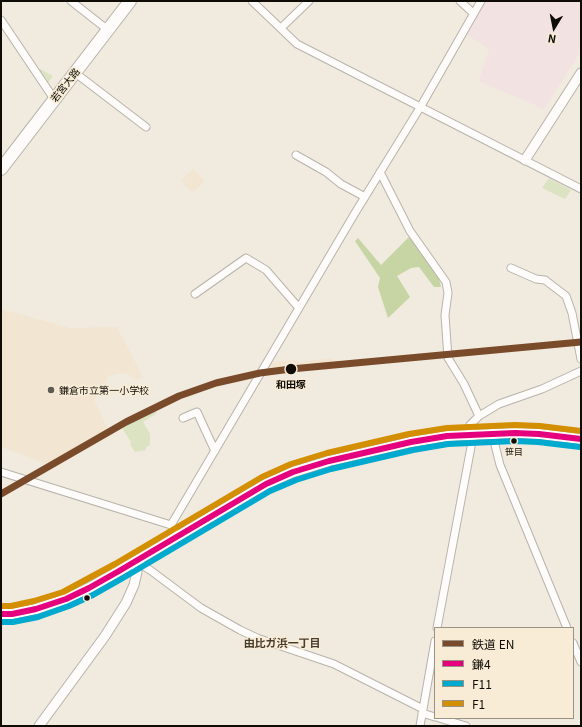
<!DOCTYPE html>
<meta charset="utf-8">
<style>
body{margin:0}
#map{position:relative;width:582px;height:727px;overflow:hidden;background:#f0eadf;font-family:Georgia,"Noto Sans JP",serif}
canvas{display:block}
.frame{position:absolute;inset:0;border:2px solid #0f0c06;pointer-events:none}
.legend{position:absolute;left:434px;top:627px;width:140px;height:92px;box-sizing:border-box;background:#f8ecd7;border:1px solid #9b9283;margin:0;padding:5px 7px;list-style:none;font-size:12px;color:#0f0c06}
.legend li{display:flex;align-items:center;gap:8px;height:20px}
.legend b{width:20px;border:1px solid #9b9283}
.north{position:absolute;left:534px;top:8px;width:40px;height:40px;-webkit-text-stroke:3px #f8ecd7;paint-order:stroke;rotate:190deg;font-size:11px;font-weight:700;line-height:16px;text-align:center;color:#0f0c06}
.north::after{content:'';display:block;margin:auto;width:14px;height:18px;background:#0f0c06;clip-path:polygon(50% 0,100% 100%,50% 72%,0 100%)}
</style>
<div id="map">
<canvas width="582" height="727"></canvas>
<div class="frame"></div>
<ul class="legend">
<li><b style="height:5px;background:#7a4b2a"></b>鉄道 EN</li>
<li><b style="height:5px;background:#e5007d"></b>鎌4</li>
<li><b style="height:5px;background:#00a9ce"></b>F11</li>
<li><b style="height:5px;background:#d48f01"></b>F1</li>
</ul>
<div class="north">N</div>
</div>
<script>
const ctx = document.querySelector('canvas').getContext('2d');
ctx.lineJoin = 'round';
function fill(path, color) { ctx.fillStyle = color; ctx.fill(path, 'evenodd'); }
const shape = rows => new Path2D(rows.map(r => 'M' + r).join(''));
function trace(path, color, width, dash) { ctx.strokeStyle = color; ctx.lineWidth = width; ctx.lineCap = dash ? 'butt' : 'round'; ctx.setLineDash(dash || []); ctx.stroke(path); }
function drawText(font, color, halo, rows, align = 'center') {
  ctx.font = font + ' Georgia,"Noto Sans JP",serif'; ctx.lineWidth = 3.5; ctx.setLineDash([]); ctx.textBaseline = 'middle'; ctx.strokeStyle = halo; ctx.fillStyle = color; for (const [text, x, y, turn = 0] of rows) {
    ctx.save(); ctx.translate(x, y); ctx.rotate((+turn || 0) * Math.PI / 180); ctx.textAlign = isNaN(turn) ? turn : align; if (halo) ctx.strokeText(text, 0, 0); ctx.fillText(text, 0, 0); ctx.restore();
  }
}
fill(shape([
 [486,1,581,1,581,51,544,109,479,81,489,49,466,34]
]), '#f3e2e2');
fill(shape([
 [193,169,205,181,192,193,181,181],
 [1,309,70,328,117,327,143,377,137,380,124,372,109,376,94,400,108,429,128,417,182,392,226,378,258,371,255,376,208,388,172,401,131,422,34,478,25,476,46,464,1,447],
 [574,339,574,344,451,357,450,351],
 [445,352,446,357,262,375,270,362,297,360,298,362,331,358,336,363],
 [18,481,24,483,1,496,1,491]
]), '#f2e6d2');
fill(shape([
 [40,69,53,76,47,84,38,71],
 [549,178,571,190,565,199,542,188],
 [155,410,157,413,143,422,150,434,150,445,146,447,146,450,135,452,130,444,131,442,122,428]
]), '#dbe3c2');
fill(shape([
 [410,236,438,274,441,287,434,287,419,267,411,268,397,276,410,297,388,318,378,287,380,278,355,241,358,238,381,265]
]), '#c6d5a3');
const minor = shape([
 [71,1,108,30],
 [252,1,297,44,581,189],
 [460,1,473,13],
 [1,20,54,99],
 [281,28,309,1],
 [74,72,146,127],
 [296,155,326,172,341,184,365,197],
 [380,172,410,231,446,282,448,293,445,315,448,358,464,384,479,416],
 [511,268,536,279,545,280,566,296,572,313,581,359],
 [195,294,246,258,266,270,299,308],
 [183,418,197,412,215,451],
 [492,433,500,465,567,628],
 [1,472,171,525,177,536],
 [171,525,355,213,421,106,481,1],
 [135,561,150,570,201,608,240,630,257,638,334,664,423,709],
 [437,628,471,447,472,434,470,425,479,416,499,404,542,389,581,371],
 [573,643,581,662],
 [422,713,435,717],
 [439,718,466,726],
 [420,726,435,641]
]);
const tertiary = shape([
 [525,160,581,73],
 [39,726,105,636,126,603,134,585,137,572,135,561]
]);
const secondary = shape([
 [1,614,12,614,36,609,66,599,89,588,119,571,266,484,293,472,329,461,411,442,447,436,515,433,539,434,581,439]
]);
const primary = shape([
 [1,169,130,1]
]);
trace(minor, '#b8b3ab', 9);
trace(tertiary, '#b8b3ab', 11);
trace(secondary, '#b8b3ab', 12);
trace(primary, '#b8b3ab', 14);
trace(minor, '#fdfcfa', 7);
trace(tertiary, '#fdfcfa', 9);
trace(secondary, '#fdfcfa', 10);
trace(primary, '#fdfcfa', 12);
trace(shape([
 [1,614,12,614,36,609,66,599,89,588,119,571,266,484,293,472,329,461,411,442,447,436,515,433,539,434,581,439]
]), '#e5007d', 6);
trace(shape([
 [1,622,13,622,38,617,69,606,93,595,123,578,270,491,296,480,331,469,413,450,448,444,515,441,538,442,580,447]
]), '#00a9ce', 6);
trace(shape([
 [1,606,11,606,34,601,63,592,115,564,262,477,291,464,327,453,409,434,447,428,515,425,540,426,581,431]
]), '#d48f01', 6);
trace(shape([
 [1,494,126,422,179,396,216,383,260,373,291,369,581,342]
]), '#7a4b2a', 7);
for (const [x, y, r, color] of [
 [291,369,6,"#0f0c06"],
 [51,390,4,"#5e5a52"],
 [514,441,3.5,"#0f0c06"],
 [87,598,3.5,"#0f0c06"]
]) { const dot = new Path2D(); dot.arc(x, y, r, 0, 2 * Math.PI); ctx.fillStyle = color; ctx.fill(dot); trace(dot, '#f8ecd7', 1.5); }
drawText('9px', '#0f0c06', '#f8ecd7', [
 ["笹目",514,452]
]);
drawText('10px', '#0f0c06', '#f8ecd7', [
 ["若宮大路",65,85,-52]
]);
drawText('bold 10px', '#0f0c06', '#f8ecd7', [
 ["和田塚",291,384]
]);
drawText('10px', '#0f0c06', '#f8ecd7', [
 ["鎌倉市立第一小学校",59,390]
], 'left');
drawText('bold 11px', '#473d2c', '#f8ecd7', [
 ["由比ガ浜一丁目",282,643]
]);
</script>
